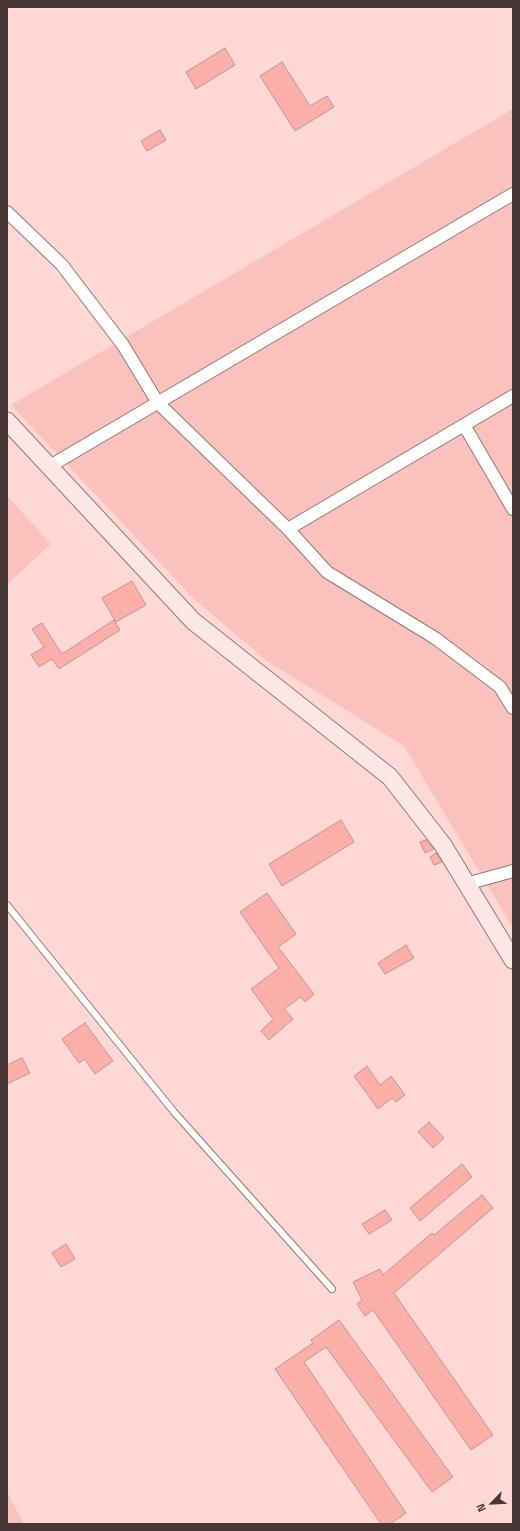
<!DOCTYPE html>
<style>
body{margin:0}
#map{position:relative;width:520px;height:1531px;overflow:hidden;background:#ffd8d5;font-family:"Space Grotesk",sans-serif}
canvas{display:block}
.frame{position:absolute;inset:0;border:8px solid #473837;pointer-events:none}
.north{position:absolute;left:472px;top:1483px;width:40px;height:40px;-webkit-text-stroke:3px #ffd8d5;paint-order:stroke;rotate:246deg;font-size:11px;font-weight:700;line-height:16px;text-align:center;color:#473837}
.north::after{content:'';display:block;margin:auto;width:14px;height:18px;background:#473837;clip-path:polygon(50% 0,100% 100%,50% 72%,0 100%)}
</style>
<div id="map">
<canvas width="520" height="1531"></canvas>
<div class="frame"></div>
<div class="north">N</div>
</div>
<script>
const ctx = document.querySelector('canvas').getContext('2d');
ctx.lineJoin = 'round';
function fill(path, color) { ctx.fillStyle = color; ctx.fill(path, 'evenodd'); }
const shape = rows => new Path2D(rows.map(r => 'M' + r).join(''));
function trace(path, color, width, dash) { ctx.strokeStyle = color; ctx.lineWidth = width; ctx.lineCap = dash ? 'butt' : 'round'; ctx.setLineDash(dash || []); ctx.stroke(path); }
fill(shape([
 [513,109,513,928,404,746,267,661,193,598,11,405],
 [7,496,51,544,7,585],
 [7,1492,24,1524,7,1524]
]), '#fbc1bc');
const building = shape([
 [225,48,235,65,196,89,186,72,225,48],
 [282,62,310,106,327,96,334,107,295,131,260,76,282,62],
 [160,130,166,140,147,151,141,141,160,130],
 [132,581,146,605,116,622,102,598,132,581],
 [114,620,120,630,59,669,52,659,39,667,31,655,44,647,32,629,42,623,62,654,114,620],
 [341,820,354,842,282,886,269,864,341,820],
 [426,840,434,849,425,853,420,842,426,840],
 [436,853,442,862,434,865,430,857,436,853],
 [267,893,296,934,278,947,314,994,305,1002,301,997,284,1009,293,1019,269,1040,261,1031,273,1019,251,989,279,968,240,912,267,893],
 [406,945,414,958,385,974,378,963,406,945],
 [85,1023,113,1061,95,1074,85,1059,79,1063,62,1039,85,1023],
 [22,1058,30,1073,7,1084,7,1065,22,1058],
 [367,1066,380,1085,391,1076,405,1095,396,1102,392,1098,378,1109,354,1076,367,1066],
 [429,1122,444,1138,433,1148,418,1132,429,1122],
 [462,1164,472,1177,420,1221,410,1208,462,1164],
 [482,1195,493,1208,394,1293,493,1435,471,1450,373,1310,365,1316,357,1304,362,1300,353,1282,380,1269,383,1275,432,1233,434,1235,482,1195],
 [385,1210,392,1220,369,1234,362,1224,385,1210],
 [66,1244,75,1259,61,1267,52,1253,66,1244],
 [339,1320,453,1477,432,1492,326,1347,304,1362,406,1513,390,1524,381,1524,275,1369,313,1343,311,1340,339,1320]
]);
fill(building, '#fcafa9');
trace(building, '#ba9793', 1);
const lane = shape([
 [7,905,174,1112,332,1289]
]);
const street = shape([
 [7,212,62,265,123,345,158,403,288,529,327,572,435,638,500,687,513,708],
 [464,425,513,509],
 [50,466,513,194],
 [288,529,513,396],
 [466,884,513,871]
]);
const secondary = shape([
 [7,421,193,621,390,777,443,845,513,960]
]);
trace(lane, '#987673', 8);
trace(street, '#987673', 14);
trace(secondary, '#987673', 19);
trace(lane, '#fff', 6);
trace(street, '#fff', 12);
trace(secondary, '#fbe8e6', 17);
</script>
